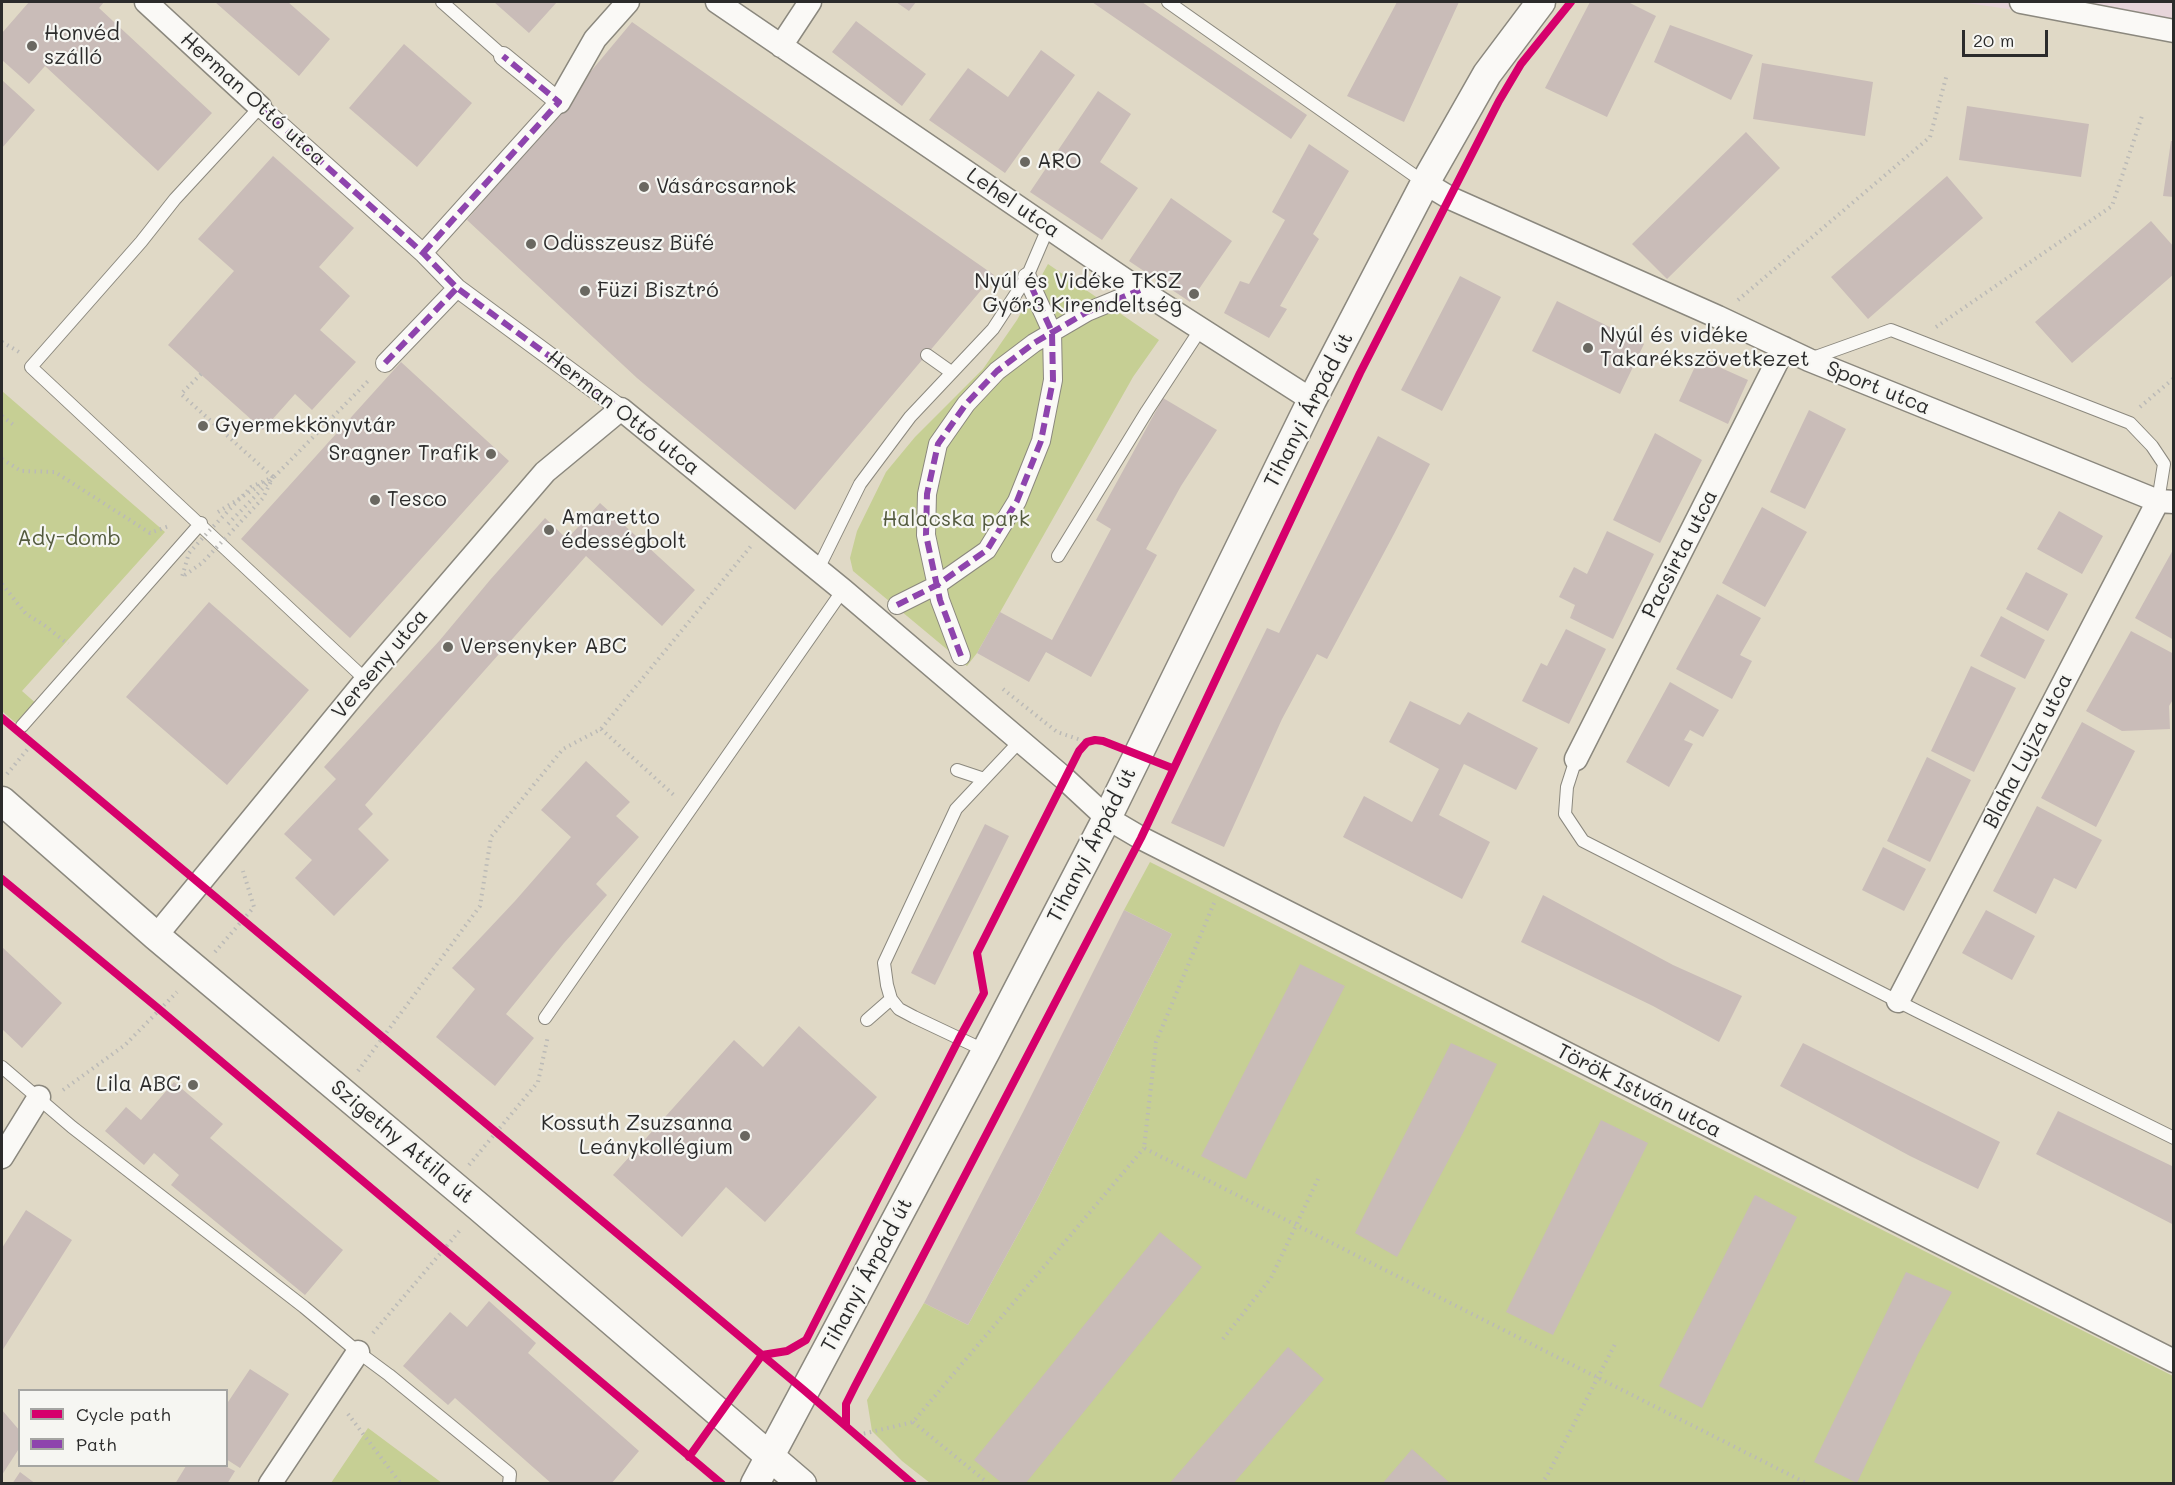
<!DOCTYPE html>
<meta charset="utf-8">
<style>
body{margin:0}
#map{position:relative;width:2175px;height:1485px;overflow:hidden;background:#e0d9c6;font-family:Mali,sans-serif}
canvas{display:block}
.frame{position:absolute;inset:0;border:3px solid #2b2b2b;pointer-events:none}
.legend{position:absolute;left:18px;top:1389px;width:210px;height:78px;box-sizing:border-box;background:#f6f6f2;border:2px solid #a5a5a2;margin:0;padding:8px 10px;list-style:none;font-size:18px;color:#2b2b2b}
.legend li{display:flex;align-items:center;gap:12px;height:30px}
.legend b{width:30px;border:2px solid #a5a5a2}
.scale{position:absolute;left:1962px;top:30px;width:86px;height:27px;box-sizing:border-box;border:3px solid #2b2b2b;border-top:0;padding-left:8px;font-size:18px;line-height:21px;white-space:nowrap;color:#2b2b2b;-webkit-text-stroke:4px #f6f6f2;paint-order:stroke}
</style>
<div id="map">
<canvas width="2175" height="1485"></canvas>
<div class="frame"></div>
<ul class="legend">
<li><b style="height:8px;background:#d6006c"></b>Cycle path</li>
<li><b style="height:8px;background:#8e44ad"></b>Path</li>
</ul>
<div class="scale">20 m</div>
</div>
<script>
const ctx = document.querySelector('canvas').getContext('2d');
ctx.lineJoin = 'round';
function fill(path, color) { ctx.fillStyle = color; ctx.fill(path, 'evenodd'); }
const shape = rows => new Path2D(rows.map(r => 'M' + r).join(''));
function trace(path, color, width, dash) { ctx.strokeStyle = color; ctx.lineWidth = width; ctx.lineCap = dash ? 'butt' : 'round'; ctx.setLineDash(dash || []); ctx.stroke(path); }
function drawText(font, color, halo, rows, align = 'center') {
  ctx.font = font + ' Mali,sans-serif'; ctx.lineWidth = 4.5; ctx.setLineDash([]); ctx.textBaseline = 'middle'; ctx.strokeStyle = halo; ctx.fillStyle = color; for (const [text, x, y, turn = 0] of rows) {
    ctx.save(); ctx.translate(x, y); ctx.rotate((+turn || 0) * Math.PI / 180); ctx.textAlign = isNaN(turn) ? turn : align; if (halo) ctx.strokeText(text, 0, 0); ctx.fillText(text, 0, 0); ctx.restore();
  }
}
fill(shape([
 [1960,2,2173,2,2173,33]
]), '#e7d5da');
fill(shape([
 [1048,264,1159,340,1133,377,977,653,967,666,853,571,850,558,857,531,886,472,915,437,983,369,1017,320],
 [2,391,165,532,22,691,39,706,17,724,2,711],
 [1150,862,2173,1376,2173,1483,930,1483,902,1461,872,1431,867,1400,924,1303,968,1325,1038,1198,1172,934,1124,910],
 [368,1428,442,1483,331,1483]
]), '#c6cf94');
fill(shape([
 [29,2,104,2,99,8,212,113,158,171,45,66,29,84,2,60,2,33],
 [215,2,288,2,330,39,299,76],
 [494,2,557,2,529,33],
 [896,2,916,2,909,11],
 [1092,2,1142,2,1307,115,1291,139],
 [1397,2,1459,2,1404,122,1347,96],
 [1590,2,1628,2,1656,16,1607,117,1545,88],
 [856,21,926,74,902,106,832,52],
 [632,22,994,275,795,510,637,378,467,220],
 [1670,25,1753,55,1731,100,1654,62],
 [404,44,472,103,417,167,349,108],
 [1041,50,1075,75,1005,173,929,120,968,68,1008,97],
 [1762,63,1873,82,1865,136,1753,119],
 [2,80,35,110,2,148],
 [1098,91,1131,114,1100,162,1138,188,1102,240,1030,192],
 [1967,106,2089,124,2081,177,1959,160],
 [1746,132,1780,168,1667,279,1632,244],
 [2171,141,2174,141,2174,197,2163,196],
 [1309,144,1349,171,1313,234,1319,239,1280,306,1287,309,1269,338,1224,313,1240,281,1249,284,1285,220,1272,212],
 [273,156,354,228,319,267,350,296,320,330,356,362,312,410,295,394,263,430,168,345,234,271,198,239],
 [1947,176,1983,218,1868,319,1831,277],
 [1171,198,1232,241,1190,302,1129,261],
 [2151,221,2174,247,2174,274,2072,363,2035,322],
 [1460,276,1501,297,1442,411,1401,390],
 [1557,301,1644,344,1620,394,1532,351],
 [1699,358,1748,380,1728,424,1679,401],
 [401,362,509,461,350,638,241,539],
 [1163,398,1217,430,1181,486,1146,549,1157,555,1091,677,1046,652,1029,682,977,653,1000,612,1052,640,1111,529,1096,520],
 [1809,410,1846,429,1805,509,1770,492],
 [1655,433,1702,460,1660,543,1613,520],
 [1378,436,1430,464,1394,534,1327,659,1317,654,1282,719,1224,847,1171,823,1267,628,1279,633],
 [600,503,695,590,662,626,586,556,365,805,373,814,358,829,389,860,334,916,295,878,312,860,284,834,336,779,324,767,440,640,490,580,545,518,567,539],
 [1762,507,1807,532,1765,607,1722,583],
 [2059,511,2103,536,2082,574,2037,549],
 [1607,531,1654,554,1613,639,1570,618,1575,605,1559,597,1574,567,1587,574],
 [2174,548,2174,640,2135,618],
 [2026,572,2068,594,2048,631,2006,609],
 [1717,594,1761,618,1740,655,1752,661,1732,699,1676,669],
 [209,602,309,690,227,785,126,697],
 [2001,616,2045,640,2025,679,1980,656],
 [1566,629,1606,649,1569,724,1522,701,1541,663,1547,666],
 [2131,631,2174,654,2174,698,2169,706,2170,729,2122,731,2086,711],
 [1971,666,2016,688,1974,772,1931,751],
 [1670,682,1719,710,1703,737,1690,730,1684,740,1693,744,1669,787,1626,762],
 [1410,701,1460,725,1468,712,1538,748,1516,790,1464,764,1439,815,1490,842,1462,899,1343,837,1364,796,1412,822,1439,769,1389,742],
 [2082,722,2135,751,2096,827,2041,798],
 [1927,757,1971,780,1930,862,1887,841],
 [586,761,630,802,616,816,639,837,596,884,607,895,564,943,506,1014,534,1038,495,1086,436,1037,475,989,452,968,515,901,571,837,541,810],
 [2037,806,2102,840,2076,889,2054,878,2036,914,1993,891],
 [985,824,1009,836,935,985,911,973],
 [1883,847,1926,869,1904,911,1862,890],
 [1543,895,1673,965,1742,996,1719,1042,1653,1006,1521,942],
 [1124,910,1172,934,1038,1198,968,1325,924,1303,1023,1112],
 [1986,910,2035,936,2012,980,1962,953],
 [2,947,62,1003,22,1048,2,1029],
 [1300,964,1345,986,1246,1179,1201,1156],
 [799,1026,877,1097,765,1222,726,1187,682,1237,613,1175,734,1040,763,1067],
 [1451,1043,1497,1064,1464,1131,1397,1257,1355,1233],
 [1803,1043,2000,1142,1978,1189,1910,1156,1780,1086],
 [174,1082,223,1124,210,1138,343,1250,305,1295,171,1185,179,1175,154,1153,144,1165,105,1131,126,1107,141,1120],
 [2058,1111,2174,1167,2174,1225,2036,1154],
 [1601,1120,1648,1143,1553,1335,1506,1312],
 [1755,1195,1797,1217,1702,1408,1659,1386],
 [26,1210,72,1240,2,1351,2,1248],
 [1160,1232,1202,1267,1025,1484,1003,1484,974,1460],
 [1906,1272,1952,1292,1918,1354,1857,1483,1814,1462],
 [489,1301,536,1343,528,1353,639,1451,611,1484,552,1484,455,1398,448,1405,403,1366,450,1312,467,1327],
 [1288,1347,1324,1379,1276,1434,1233,1484,1169,1484],
 [250,1369,289,1394,240,1468,226,1459,226,1405],
 [2,1410,20,1431,20,1447,2,1475],
 [1412,1449,1451,1484,1382,1484],
 [186,1466,225,1466,235,1471,227,1484,175,1484],
 [20,1472,36,1484,12,1484]
]), '#c9bcb8');
const service = shape([
 [442,2,503,56],
 [1168,2,1425,183],
 [260,107,175,199,141,242,31,367,366,680],
 [927,355,951,372],
 [1810,359,1891,330,2130,423,2152,446,2164,464,2158,501],
 [1058,556,1147,411,1200,330],
 [818,569,860,484,910,417,993,329,1027,277,1048,228],
 [22,726,201,523],
 [1576,759,1567,787,1565,814,1583,841,1917,1011,2174,1138],
 [957,770,984,779],
 [545,1018,843,590],
 [867,1020,891,999],
 [986,1051,914,1017,899,1009,891,999,887,985,884,963,956,809,1020,741],
 [2,1067,72,1127,304,1307,358,1352,389,1375,510,1474,509,1484]
]);
const pedestrian = shape([
 [260,107,423,253,457,288,621,409],
 [423,253,559,102,503,56],
 [385,363,457,288],
 [897,605,937,585,987,550,1017,501,1041,441,1053,380,1052,332,1027,277],
 [961,656,940,600,926,535,927,494,938,444,966,404,997,371,1034,343,1087,312,1140,290]
]);
const minor = shape([
 [146,2,260,107],
 [717,2,1140,290,1312,400],
 [2021,2,2174,31],
 [781,46,810,2],
 [559,102,595,39,628,2],
 [1425,183,1450,198,1718,317,1809,360,2158,501,2174,502],
 [1576,759,1784,348],
 [156,936,366,680,545,472,621,409,843,590,1065,779,1107,818,1141,838,2174,1361],
 [1898,1001,2158,501],
 [2,1157,39,1097],
 [270,1484,358,1352]
]);
const tertiary = shape([
 [2,801,156,936,479,1207,802,1484],
 [755,1484,986,1051,1107,818,1312,400,1425,183,1487,74,1541,2]
]);
trace(service, '#8b887e', 14);
trace(pedestrian, '#8b887e', 20);
trace(minor, '#8b887e', 25);
trace(tertiary, '#8b887e', 31);
trace(shape([
 [1738,300,1930,137,1947,74],
 [1936,327,2112,206,2143,113],
 [2,342,19,352],
 [201,374,181,394,273,477],
 [2140,407,2174,378],
 [2,416,15,426],
 [2,459,21,471,55,472,150,533,169,526],
 [218,512,267,481],
 [228,524,370,379],
 [2,584,26,614,44,625,68,644],
 [1003,689,1057,732,1087,742],
 [601,729,676,797],
 [7,774,31,745],
 [1214,903,1156,1042,1144,1148,1808,1484],
 [215,952,254,907,243,871],
 [358,1071,480,906,491,837,563,749,601,729,751,546],
 [63,1090,125,1045,177,992],
 [469,1165,538,1082,548,1036],
 [373,1333,461,1229],
 [1223,1339,1271,1278,1318,1179],
 [348,1414,401,1484],
 [913,1422,989,1484],
 [858,1435,913,1422,1144,1148],
 [1541,1484,1547,1476,1615,1344]
]), '#bbbab7', 4, [1.5, 4.5]);
trace(service, '#faf9f6', 12);
trace(pedestrian, '#faf9f6', 18);
trace(minor, '#faf9f6', 22);
trace(tertiary, '#faf9f6', 28);
trace(shape([
 [273,477,263,498,202,563,182,577,189,553,209,531,251,487,273,477]
]), '#bbbab7', 4, [1.5, 4.5]);
trace(shape([
 [260,107,423,253,457,288,621,409],
 [423,253,559,102,503,56],
 [385,363,457,288],
 [897,605,937,585,987,550,1017,501,1041,441,1053,380,1052,332,1027,277],
 [961,656,940,600,926,535,927,494,938,444,966,404,997,371,1034,343,1087,312,1140,290]
]), '#8e44ad', 6, [12, 6]);
trace(shape([
 [2,718,805,1391,913,1484],
 [2,879,159,1009,722,1484],
 [846,1425,846,1404,855,1386,1141,838,1360,373,1499,101,1521,64,1571,2],
 [689,1457,762,1355,787,1351,806,1340,959,1039,984,993,977,953,1079,751,1087,742,1095,740,1103,741,1172,768]
]), '#d6006c', 8);
for (const [x, y, r, color] of [
 [32,46,6,"#6a6861"],
 [1025,162,6,"#6a6861"],
 [644,187,6,"#6a6861"],
 [531,244,6,"#6a6861"],
 [585,291,6,"#6a6861"],
 [1194,294,6,"#6a6861"],
 [1588,348,6,"#6a6861"],
 [203,426,6,"#6a6861"],
 [491,454,6,"#6a6861"],
 [375,500,6,"#6a6861"],
 [549,530,6,"#6a6861"],
 [448,647,6,"#6a6861"],
 [193,1085,6,"#6a6861"],
 [745,1136,6,"#6a6861"]
]) { const dot = new Path2D(); dot.arc(x, y, r, 0, 2 * Math.PI); ctx.fillStyle = color; ctx.fill(dot); trace(dot, '#f6f6f2', 2); }
drawText('21px', '#2b2b2b', '#f6f6f2', [
 ["Honvéd",44,34],
 ["szálló",44,58],
 ["ARO",1037,162],
 ["Vásárcsarnok",656,187],
 ["Odüsszeusz Büfé",543,244],
 ["Nyúl és Vidéke TKSZ",1182,282,"right"],
 ["Győr3 Kirendeltség",1182,306,"right"],
 ["Füzi Bisztró",597,291],
 ["Nyúl és vidéke",1600,336],
 ["Takarékszövetkezet",1600,360],
 ["Gyermekkönyvtár",215,426],
 ["Sragner Trafik",479,454,"right"],
 ["Tesco",387,500],
 ["Amaretto",561,518],
 ["édességbolt",561,542],
 ["Versenyker ABC",460,647],
 ["Lila ABC",181,1085,"right"],
 ["Kossuth Zsuzsanna",733,1124,"right"],
 ["Leánykollégium",733,1148,"right"]
], 'left');
drawText('21px', '#2b2b2b', '#f6f6f2', [
 ["Herman Ottó utca",253,99,42],
 ["Lehel utca",1013,203,34],
 ["Sport utca",1878,388,22],
 ["Tihanyi Árpád út",1309,410,-63],
 ["Herman Ottó utca",623,413,38],
 ["Pacsirta utca",1680,554,-63],
 ["Verseny utca",380,664,-50],
 ["Blaha Lujza utca",2028,751,-63],
 ["Tihanyi Árpád út",1092,845,-63],
 ["Török István utca",1639,1091,27],
 ["Szigethy Attila út",402,1142,40],
 ["Tihanyi Árpád út",867,1275,-62]
]);
drawText('21px', '#535a3e', '#f6f6f2', [
 ["Halacska park",956,520],
 ["Ady-domb",69,539]
]);
</script>
